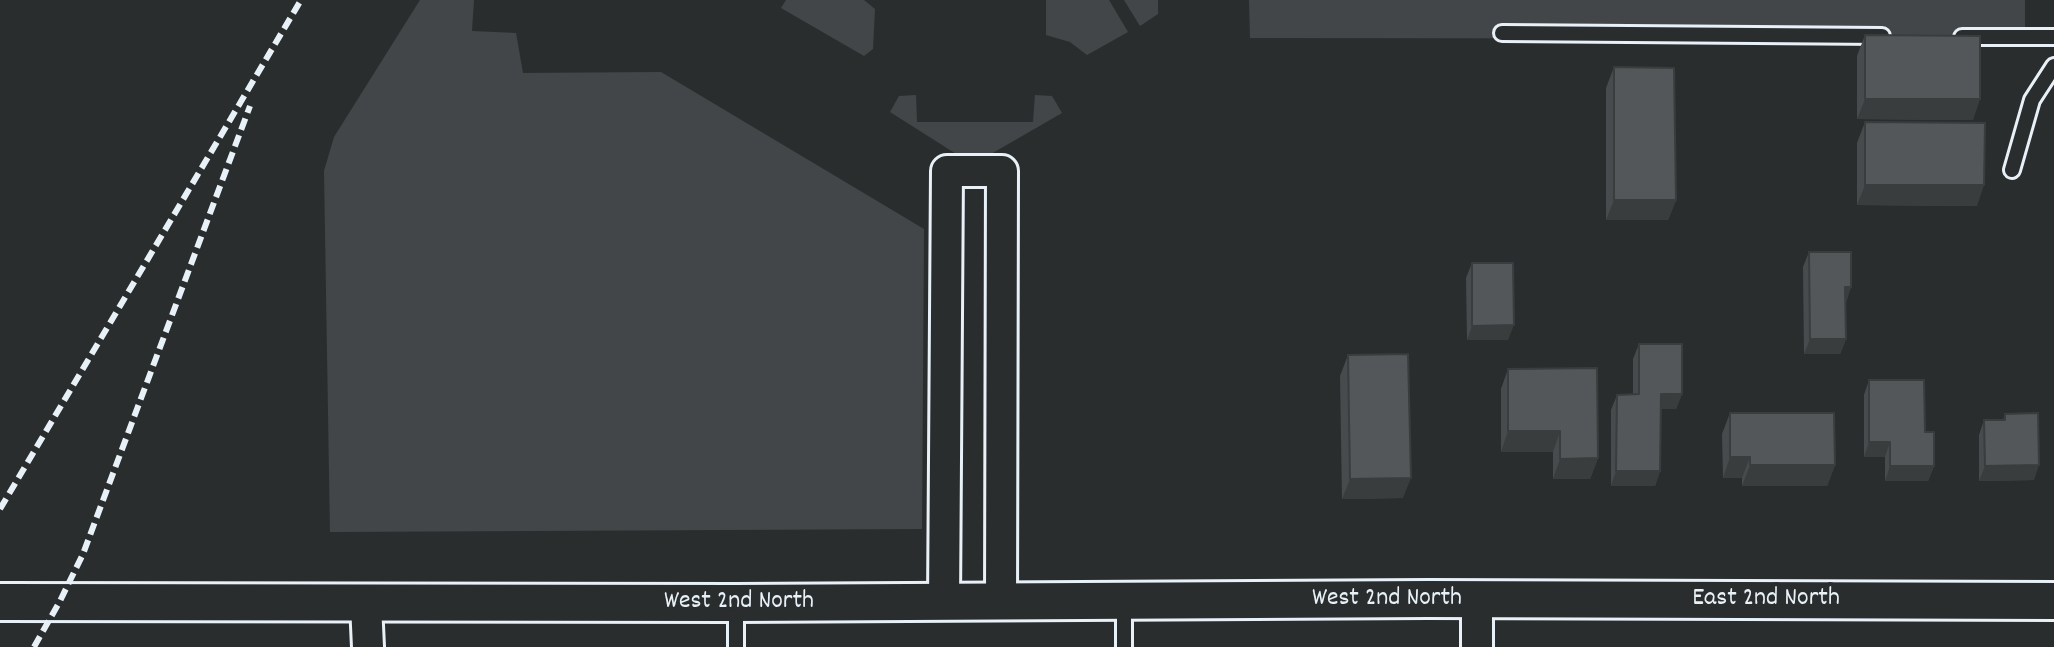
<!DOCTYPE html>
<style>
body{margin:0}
canvas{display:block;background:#2a2d2e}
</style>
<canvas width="2054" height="647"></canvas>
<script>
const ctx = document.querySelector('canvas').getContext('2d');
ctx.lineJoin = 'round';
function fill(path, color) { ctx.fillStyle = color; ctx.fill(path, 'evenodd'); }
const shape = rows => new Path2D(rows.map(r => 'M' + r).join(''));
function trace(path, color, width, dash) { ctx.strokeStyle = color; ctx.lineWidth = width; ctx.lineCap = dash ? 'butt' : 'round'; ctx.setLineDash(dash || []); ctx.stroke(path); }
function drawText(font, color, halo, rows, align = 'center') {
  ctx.font = font + ' Dekko,sans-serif'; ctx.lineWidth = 8; ctx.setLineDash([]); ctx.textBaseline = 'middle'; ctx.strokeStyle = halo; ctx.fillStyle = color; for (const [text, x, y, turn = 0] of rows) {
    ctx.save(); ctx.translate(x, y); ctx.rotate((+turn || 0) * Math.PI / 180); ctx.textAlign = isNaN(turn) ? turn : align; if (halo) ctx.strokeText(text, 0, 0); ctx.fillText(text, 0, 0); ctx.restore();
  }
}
fill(shape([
 [420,0,474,0,472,31,516,33,523,73,661,72,924,229,922,529,330,532,324,171,334,137],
 [786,0,864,0,875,9,873,49,864,56,781,8],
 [1046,0,1109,0,1128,32,1087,55,1070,42,1046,35],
 [1124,0,1158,0,1158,14,1140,26],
 [1249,0,2025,0,2025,39,1250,38],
 [916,95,917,122,1033,122,1035,95,1052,96,1062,113,984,158,961,157,890,112,899,96]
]), '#424648');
const service = shape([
 [1502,33,1882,36],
 [1962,37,2054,37],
 [2012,170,2032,100,2054,66],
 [1124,602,1124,647],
 [736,604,736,647]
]);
const minor = shape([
 [944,603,947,171,1002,171,1001,603],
 [366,604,368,647],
 [1477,647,1477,599]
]);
const tertiary = shape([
 [0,602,736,603,1428,599,2054,601]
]);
trace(service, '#e8f1f8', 20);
trace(minor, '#e8f1f8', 36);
trace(tertiary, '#e8f1f8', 42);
trace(service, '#2a2d2e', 14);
trace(minor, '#2a2d2e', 30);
trace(tertiary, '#2a2d2e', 36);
trace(shape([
 [0,509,301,0],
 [34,647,60,601,83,554,250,106]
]), '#e8f1f8', 6, [12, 6]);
fill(shape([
 [1865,35,1973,120,1857,119,1857,56],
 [1614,67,1676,200,1668,220,1606,220,1606,88],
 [1865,122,1977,206,1857,205,1857,143],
 [1809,252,1851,287,1846,302,1846,339,1840,354,1804,354,1803,267],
 [1472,263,1508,340,1467,340,1466,278],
 [1639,344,1682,394,1676,409,1661,409,1660,471,1655,486,1611,486,1611,410,1617,395,1633,394,1633,359],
 [1348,355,1403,498,1342,499,1340,376],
 [1508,369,1598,458,1590,479,1553,479,1553,452,1501,452,1501,389],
 [1869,380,1925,432,1934,466,1928,481,1885,481,1885,457,1864,457,1864,395],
 [1730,413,1835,465,1827,486,1742,486,1742,478,1723,478,1722,434],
 [2005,414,2034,480,1979,481,1979,435,1984,420,2003,420]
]), '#474b4d');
fill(shape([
 [1865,99,1980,99,1973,120,1857,119],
 [1865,185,1984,185,1977,206,1857,205],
 [1614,200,1676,200,1668,220,1606,220],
 [1845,287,1851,287,1846,302],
 [1514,325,1508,340,1467,340,1472,326],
 [1810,339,1846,339,1840,354,1804,354],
 [1661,394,1682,394,1676,409,1655,409],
 [1508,431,1560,431,1553,452,1501,452],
 [1869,442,1890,442,1885,457,1864,457],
 [1730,457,1750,457,1742,478,1723,478],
 [1598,458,1590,479,1553,479,1560,459],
 [1750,465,1835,465,1827,486,1742,486],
 [2039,465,2034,480,1979,481,1985,466],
 [1890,466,1934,466,1928,481,1885,481],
 [1616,471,1660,471,1655,486,1611,486],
 [1411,478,1403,498,1342,499,1350,479]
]), '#3a3d3e');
const building = shape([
 [1865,35,1980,36,1980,99,1865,99,1865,35],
 [1614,67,1674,68,1676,200,1614,200,1614,67],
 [1865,122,1985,123,1984,185,1865,185,1865,122],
 [1809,252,1851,252,1851,287,1845,287,1846,339,1810,339,1809,252],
 [1472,263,1513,263,1514,325,1472,326,1472,263],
 [1639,344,1682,344,1682,394,1661,394,1660,471,1616,471,1617,395,1639,394,1639,344],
 [1408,354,1411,478,1350,479,1348,355,1408,354],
 [1597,368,1598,458,1560,459,1560,431,1508,431,1508,369,1597,368],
 [1869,380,1924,380,1925,432,1934,432,1934,466,1890,466,1890,442,1869,442,1869,380],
 [1730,413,1834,413,1835,465,1750,465,1750,457,1730,457,1730,413],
 [2038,413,2039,465,1985,466,1984,420,2005,420,2005,414,2038,413]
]);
fill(building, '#535759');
trace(building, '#3a3d3e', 2);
drawText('26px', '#e8f1f8', '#2a2d2e', [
 ["West 2nd North",1387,600],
 ["East 2nd North",1766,600],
 ["West 2nd North",739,603]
]);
</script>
